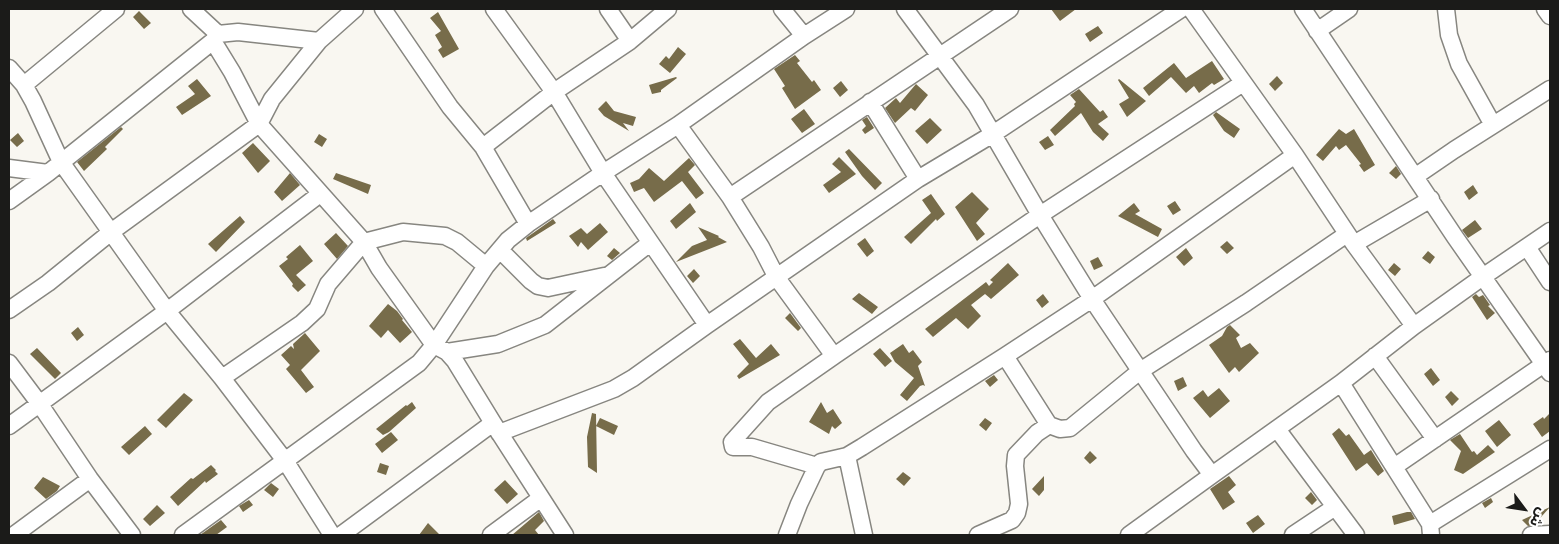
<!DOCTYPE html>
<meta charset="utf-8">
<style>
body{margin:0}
#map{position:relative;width:1559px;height:544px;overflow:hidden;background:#f9f7f1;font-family:Overpass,"Noto Sans Arabic",sans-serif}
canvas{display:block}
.frame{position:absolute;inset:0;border:10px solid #1b1b19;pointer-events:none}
.north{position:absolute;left:1499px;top:484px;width:50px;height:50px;-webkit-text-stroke:4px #fff;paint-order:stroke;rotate:121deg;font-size:14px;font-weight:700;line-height:20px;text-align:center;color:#1b1b19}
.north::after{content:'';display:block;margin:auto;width:18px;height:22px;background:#1b1b19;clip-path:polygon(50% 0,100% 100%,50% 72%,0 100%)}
</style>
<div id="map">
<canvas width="1559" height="544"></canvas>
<div class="frame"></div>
<div class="north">ش</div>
</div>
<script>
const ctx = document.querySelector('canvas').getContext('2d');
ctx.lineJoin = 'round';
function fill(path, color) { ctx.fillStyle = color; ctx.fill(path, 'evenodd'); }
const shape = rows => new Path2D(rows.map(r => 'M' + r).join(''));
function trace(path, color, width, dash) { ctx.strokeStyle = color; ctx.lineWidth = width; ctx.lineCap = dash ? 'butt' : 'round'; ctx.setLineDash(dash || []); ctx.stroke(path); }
fill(shape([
 [1051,9,1076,9,1060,21],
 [139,11,151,23,144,29,133,17],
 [438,12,459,49,443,58,438,50,442,47,435,35,441,31,430,18],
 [1098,26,1103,33,1090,42,1085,34],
 [678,47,686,54,670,73,659,64,666,56,669,59],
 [795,55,800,61,797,63,812,82,814,80,821,90,795,109,782,88,785,86,774,69],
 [1212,61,1224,79,1214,85,1212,83,1199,93,1194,86,1186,93,1171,77,1149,96,1143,88,1174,63,1186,78],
 [1277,76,1283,83,1275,91,1269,84],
 [676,77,677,78,661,90,661,92,652,94,649,85],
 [197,79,211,96,182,115,176,107,195,94,188,86],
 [1119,79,1146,101,1127,117,1119,104,1129,98,1118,80],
 [841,81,848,90,840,97,833,88],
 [916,84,928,95,915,111,911,108,895,123,885,108,896,98,900,103],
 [1079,89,1100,112,1103,110,1108,117,1098,124,1109,134,1103,141,1093,132,1081,113,1055,136,1050,130,1075,106,1074,104,1076,102,1070,95],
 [606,101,614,111,636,117,633,126,623,123,629,131,604,116,598,109],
 [804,109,815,124,802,133,791,119],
 [1216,112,1240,129,1234,138,1224,131,1213,115],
 [867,117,874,128,865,134,862,130,866,126,862,120],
 [930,118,942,130,927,144,915,131],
 [121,127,123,129,105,147,107,149,84,171,77,162],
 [1339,129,1346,134,1354,129,1375,165,1364,172,1359,165,1361,164,1346,145,1339,150,1336,146,1323,161,1316,155],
 [18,133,24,141,17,147,10,140],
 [319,134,327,139,322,147,314,142],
 [1048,136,1054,145,1045,150,1039,142],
 [253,143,270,161,258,173,242,153],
 [849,149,882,183,875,190,862,176,845,152],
 [839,157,856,174,829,193,823,185,841,172,832,164],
 [689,158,695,165,688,172,704,193,696,199,682,181,654,202,644,188,634,192,630,183,639,179,649,168,664,181],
 [1396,166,1401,174,1396,179,1389,173],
 [290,173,300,185,282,201,274,192],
 [336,173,371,185,368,194,333,179],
 [1473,185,1478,193,1469,200,1464,192],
 [972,192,989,209,976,223,985,234,977,241,955,207],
 [931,194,945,214,937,221,936,219,911,244,904,237,931,213,922,200],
 [1175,201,1181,210,1173,215,1167,206],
 [690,203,696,212,676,229,670,221],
 [1134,203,1140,211,1135,214,1162,229,1158,237,1118,216],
 [240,216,245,222,216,252,208,244],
 [553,219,556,223,527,241,526,238],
 [1475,220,1482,229,1468,238,1462,230],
 [600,223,608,232,588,250,581,242,578,247,569,236,581,228,587,234],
 [698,227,719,236,718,237,727,242,676,262,692,246,707,240],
 [336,233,348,246,337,259,324,244],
 [865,238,874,251,867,257,857,244],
 [1227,241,1234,248,1227,254,1220,247],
 [300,245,313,261,296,275,306,285,298,292,292,286,293,284,279,266,288,259,286,257],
 [614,248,620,253,612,260,607,256],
 [1186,248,1193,258,1184,266,1176,257],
 [1428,251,1435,257,1430,264,1422,258],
 [1098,257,1103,266,1094,270,1090,261],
 [1008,263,1019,275,991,299,985,294,971,305,981,316,968,329,956,318,933,337,925,329,986,282,989,286,993,282,990,280],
 [1394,263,1401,269,1395,276,1388,270],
 [694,269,700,276,693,283,687,276],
 [859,293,878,307,872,314,852,299],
 [1043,294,1049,302,1042,308,1036,300],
 [1476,294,1479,297,1483,295,1490,305,1488,306,1495,313,1487,320,1472,297],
 [388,304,397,311,403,319,402,320,412,332,400,343,388,330,381,338,369,326],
 [790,313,801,328,798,331,785,318],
 [1230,325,1240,335,1236,338,1241,348,1250,343,1259,353,1239,372,1235,367,1229,373,1209,345,1222,336,1227,327],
 [78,327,84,335,77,341,71,333],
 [305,333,320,351,301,370,314,387,306,393,286,369,290,365,281,355,291,346,294,349,293,344],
 [740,339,756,358,771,344,780,355,739,379,737,376,749,364,733,344],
 [903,344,909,353,913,350,922,362,918,366,925,386,923,385,920,386,907,401,900,395,914,378,895,362,890,353],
 [37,348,61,373,55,379,30,354],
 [880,348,892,361,885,367,873,354],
 [1431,368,1440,380,1433,386,1424,374],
 [994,375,998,380,990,387,985,381],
 [1183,377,1187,386,1178,391,1174,381],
 [1219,388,1230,401,1210,418,1193,398,1203,390,1208,397],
 [1451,391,1459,399,1452,406,1445,397],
 [184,393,193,400,166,428,157,420],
 [412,402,416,408,389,432,383,435,376,429,406,405,407,406],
 [821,402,827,413,833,409,842,423,835,429,832,426,829,434,809,422],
 [592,413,596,414,597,473,588,467,587,437],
 [1550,413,1550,431,1542,437,1533,424,1543,417,1544,419],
 [600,418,618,426,614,435,596,426],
 [985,418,992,423,986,431,979,425],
 [1499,420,1511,435,1497,447,1485,431],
 [145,426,152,434,129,455,121,447],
 [1339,428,1346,436,1349,434,1364,455,1371,450,1384,471,1378,476,1367,463,1356,471,1332,434],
 [391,432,398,440,382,453,375,444],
 [1460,434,1472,452,1474,451,1477,455,1488,445,1495,452,1463,474,1454,470,1461,451,1450,440],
 [1090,451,1097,458,1090,464,1084,458],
 [380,463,389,466,386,475,377,472],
 [211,465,216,470,215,471,218,474,206,483,205,481,178,506,170,497,191,478,193,479],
 [903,472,911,478,904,486,896,479],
 [1044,476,1044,490,1039,496,1032,489],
 [1229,476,1236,485,1228,492,1235,502,1223,510,1210,489],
 [43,477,60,486,57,491,46,499,34,488],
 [505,480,518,494,507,504,494,490],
 [271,483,279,489,273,497,264,490],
 [1311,492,1317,500,1312,505,1305,498],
 [1491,498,1493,502,1485,508,1482,503],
 [249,500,253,505,243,512,239,506],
 [157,505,165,513,150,526,143,519],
 [1550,507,1534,525,1528,526,1522,520],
 [539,512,544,521,535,530,539,535,512,535],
 [1407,512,1411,512,1415,519,1394,525,1392,516],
 [1258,515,1265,524,1253,533,1246,523],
 [221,520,227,527,216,535,200,535],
 [428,523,440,535,419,535]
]), '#776c4a');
const minor = shape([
 [191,9,218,34],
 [383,9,450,107,483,147,528,224],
 [494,9,554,92,603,173,707,325],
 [608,9,630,41],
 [782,9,804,36],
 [905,9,976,105,1040,215,1092,299,1194,451,1212,475,1341,383,1414,326,1484,276,1550,231],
 [1191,9,1295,155,1354,244,1414,326],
 [1303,9,1455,237,1550,373],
 [1446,9,1449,35,1459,64,1493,125],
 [1545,9,1550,16],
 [1317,31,1349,9],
 [213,41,232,72,259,124,364,242,379,268,434,345,447,352,455,361,493,423,565,535],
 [9,68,24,85,33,101,61,162,167,311,222,378,286,462,332,535],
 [24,85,116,9],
 [870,102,918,179],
 [678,125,730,197,761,247,777,278,834,356,1040,215,1243,83],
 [483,147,554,92,630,41,668,9],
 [9,168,48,173],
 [1416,176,1454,150,1550,89],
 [730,197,1010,9],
 [9,201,48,173,213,41,218,34,238,32,319,41],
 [1354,244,1431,199],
 [1527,247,1550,282],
 [500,250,531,281,538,286,548,288,604,276],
 [9,310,48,283,111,232,259,124,272,99,319,41,355,9],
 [447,352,498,344,545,325,650,243],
 [1005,356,1049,425,1060,429,1070,428,1140,371,1246,303,1347,234],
 [1375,356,1435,439],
 [9,363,39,403,90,479,132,535],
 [222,378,302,323,317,309,328,284,364,242,403,232,445,236,457,242,486,266],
 [1341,383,1430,524,1431,535],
 [9,426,167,311,320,194],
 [1277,429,1356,535],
 [499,433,614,389,633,378,707,325,918,179,993,134,1181,9],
 [847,456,864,535],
 [817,466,752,447,733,447,732,442,768,402,834,356],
 [1394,467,1550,360],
 [1430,524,1550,449],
 [14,535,90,479],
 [183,535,419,363,434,345,486,266,508,240,528,224,603,173,678,125,804,36,846,9],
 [341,535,493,423],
 [491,535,541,498],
 [787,535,799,504,817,466,821,462,847,456,862,447,1005,356,1092,299,1295,155],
 [978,535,1012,520,1017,513,1019,504,1015,466,1016,455,1037,433,1049,425],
 [1129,535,1212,475],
 [1293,535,1335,507],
 [1531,535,1550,534]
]);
trace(minor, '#878680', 19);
trace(minor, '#fff', 16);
</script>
